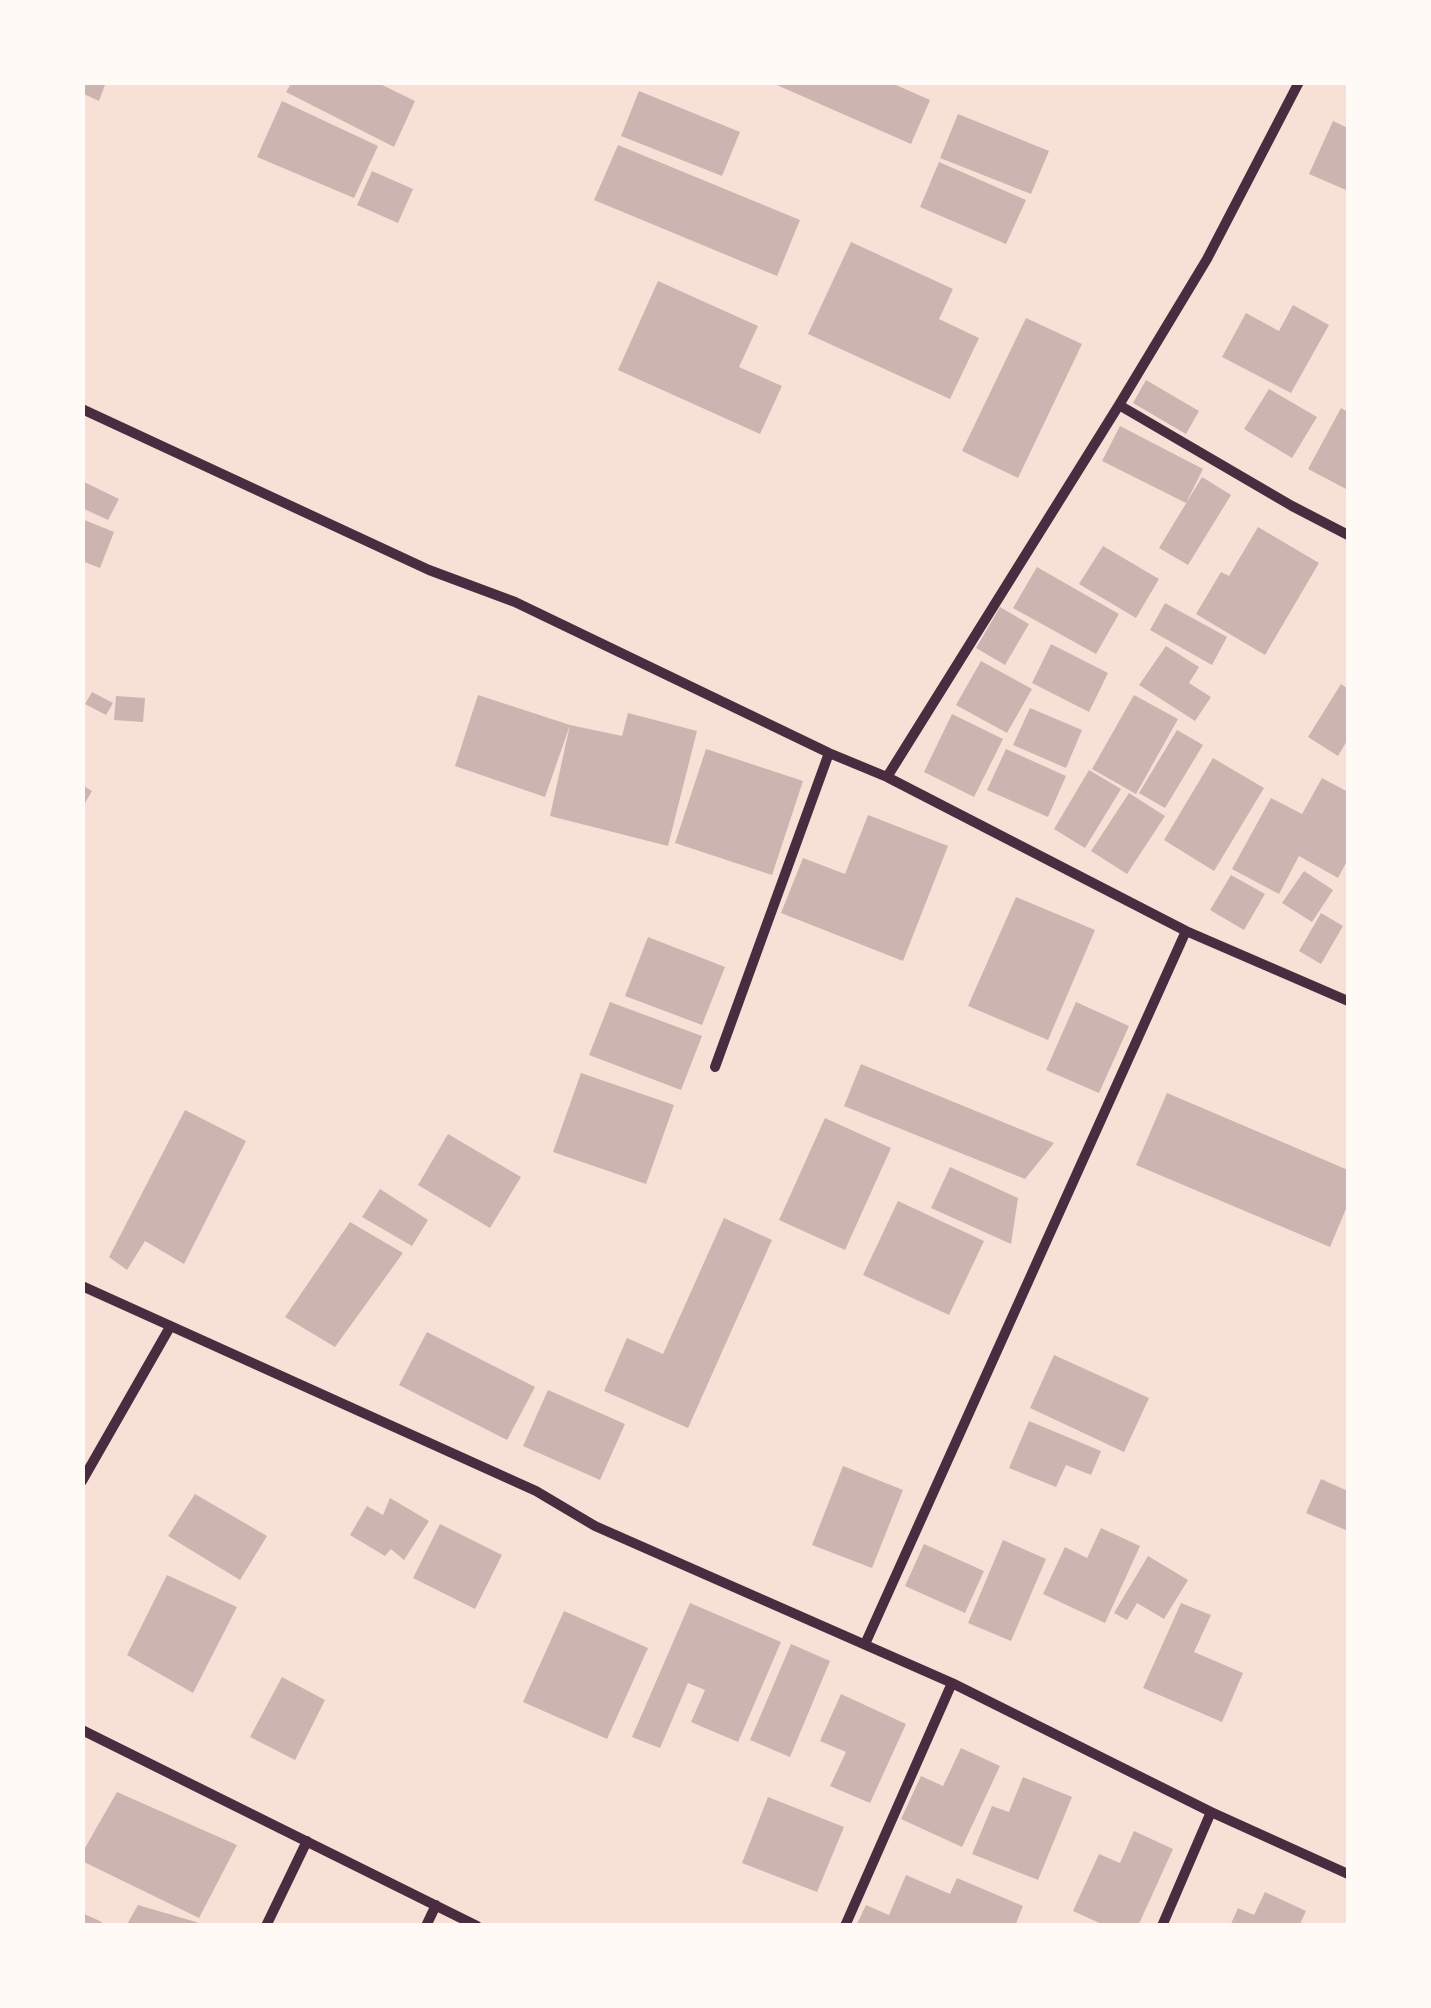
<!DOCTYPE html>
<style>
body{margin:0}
#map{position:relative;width:1431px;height:2008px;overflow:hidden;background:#f7e1d7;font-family:"Space Grotesk",sans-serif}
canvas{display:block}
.frame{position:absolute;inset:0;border:85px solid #fffaf5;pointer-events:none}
</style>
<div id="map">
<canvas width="1431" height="2008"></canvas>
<div class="frame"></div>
</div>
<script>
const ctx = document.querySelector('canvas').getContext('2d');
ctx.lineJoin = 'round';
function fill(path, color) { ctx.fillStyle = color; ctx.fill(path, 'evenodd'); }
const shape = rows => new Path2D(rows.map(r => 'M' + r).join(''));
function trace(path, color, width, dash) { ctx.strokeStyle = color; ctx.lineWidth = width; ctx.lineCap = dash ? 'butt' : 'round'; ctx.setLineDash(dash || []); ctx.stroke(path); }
fill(shape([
 [82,82,106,82,99,101,82,93],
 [292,82,376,82,415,101,394,147,286,92],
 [770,82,889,82,930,100,911,144],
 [639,91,740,132,722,176,621,136],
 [282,101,378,146,354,198,257,157],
 [958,114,1049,151,1031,194,940,158],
 [1333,121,1348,128,1348,186,1346,190,1309,174],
 [618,145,800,220,777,276,594,200],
 [939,162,1026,200,1006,244,920,207],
 [372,171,413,189,398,223,357,205],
 [851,242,953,289,939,319,979,338,950,399,808,334],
 [658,281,758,326,739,367,782,386,760,434,618,370],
 [1293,305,1329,325,1291,393,1222,357,1246,313,1279,331],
 [1026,318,1082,344,1018,478,962,451],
 [1146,380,1199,411,1186,434,1133,403],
 [1269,389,1317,417,1292,458,1244,429],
 [1341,408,1348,412,1348,490,1308,469],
 [1120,426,1203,469,1186,503,1102,461],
 [1202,477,1231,495,1188,565,1159,548],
 [82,481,119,499,108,520,82,508],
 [82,519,114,532,100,568,82,561],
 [1258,527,1319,563,1265,655,1196,614,1221,572,1229,576],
 [1103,546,1159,579,1136,618,1079,584],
 [1037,567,1119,614,1096,654,1013,608],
 [1165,603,1227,637,1212,665,1150,630],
 [1000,607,1029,624,1005,665,976,648],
 [1051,644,1108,673,1089,712,1032,683],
 [1166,646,1199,667,1189,683,1211,697,1195,721,1139,685],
 [981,661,1032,689,1007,733,956,705],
 [1341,684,1348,689,1348,739,1338,756,1308,737],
 [92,692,113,703,106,715,85,704],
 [478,695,570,725,622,736,628,713,697,731,668,846,550,816,570,725,545,797,455,766],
 [1134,695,1178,719,1136,794,1092,769],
 [116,696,145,698,143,722,114,720],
 [1030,708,1082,730,1066,768,1013,745],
 [952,714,1003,739,974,797,924,772],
 [1177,730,1203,745,1165,808,1139,793],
 [706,749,803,781,772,875,675,843],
 [1006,749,1066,776,1048,817,987,790],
 [1213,758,1264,788,1214,871,1164,840],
 [1089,770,1121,789,1085,848,1054,829],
 [1322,778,1348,792,1348,859,1338,878,1299,856,1279,894,1232,869,1271,798,1302,814],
 [82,785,92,791,82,808],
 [1129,793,1165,816,1127,874,1091,851],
 [868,815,948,846,903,961,781,913,803,858,845,874],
 [1304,871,1333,890,1312,922,1282,903],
 [1231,875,1265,894,1244,930,1210,910],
 [1016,897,1095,930,1048,1040,968,1006],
 [1321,913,1343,926,1321,964,1299,951],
 [648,937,725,967,702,1025,625,996],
 [610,1002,702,1036,681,1090,589,1055],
 [1076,1002,1129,1026,1099,1093,1046,1070],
 [861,1064,1054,1143,1025,1179,844,1106],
 [581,1073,674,1105,646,1184,553,1152],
 [1167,1093,1348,1170,1348,1204,1330,1247,1136,1165],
 [185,1110,246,1141,184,1264,145,1241,127,1270,109,1257],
 [825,1118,891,1148,845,1250,779,1220],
 [448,1134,521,1177,490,1228,418,1185],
 [950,1167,1018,1198,1011,1244,931,1208],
 [380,1189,428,1220,412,1246,362,1217],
 [898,1201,984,1241,949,1315,863,1275],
 [724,1218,772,1240,688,1428,604,1391,627,1338,663,1354],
 [350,1222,403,1253,335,1347,285,1317],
 [427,1332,535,1387,507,1440,399,1385],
 [1054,1355,1149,1398,1124,1452,1030,1408],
 [548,1390,625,1424,600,1480,523,1446],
 [1029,1421,1101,1451,1091,1475,1066,1465,1056,1487,1009,1468],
 [843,1466,903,1490,872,1568,812,1545],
 [1321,1479,1348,1491,1348,1531,1306,1513],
 [195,1494,267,1536,240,1580,168,1536],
 [390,1498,429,1521,404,1560,391,1549,385,1556,350,1535,367,1506,383,1515],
 [440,1524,502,1555,475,1609,413,1578],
 [1101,1528,1140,1546,1105,1623,1043,1594,1065,1547,1087,1558],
 [1003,1540,1046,1559,1011,1641,968,1623],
 [924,1544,984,1571,965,1613,905,1586],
 [1148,1556,1188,1580,1164,1619,1137,1603,1127,1620,1114,1613],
 [167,1575,237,1607,193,1693,127,1655],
 [690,1603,781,1642,738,1742,691,1722,705,1690,688,1683,660,1748,632,1737],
 [1181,1603,1211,1615,1194,1652,1243,1673,1222,1722,1143,1688],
 [564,1611,648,1648,607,1739,523,1702],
 [791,1644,830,1661,790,1757,750,1740],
 [282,1677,325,1700,295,1760,250,1737],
 [841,1694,906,1724,870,1803,830,1786,846,1752,820,1741],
 [961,1748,1000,1766,962,1847,901,1819,921,1776,943,1786],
 [1023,1777,1072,1797,1038,1880,972,1854,992,1806,1009,1812],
 [117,1792,237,1845,199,1918,82,1861,82,1853],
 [768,1797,844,1827,817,1892,742,1863],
 [1134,1831,1173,1849,1138,1926,1106,1926,1073,1911,1099,1854,1120,1863],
 [906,1875,950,1894,957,1878,1023,1906,1015,1926,857,1924,866,1905,889,1915],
 [1265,1892,1306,1911,1299,1926,1230,1926,1238,1908,1254,1915],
 [138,1905,196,1922,201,1926,126,1926],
 [82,1913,102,1922,100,1926,82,1926]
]), '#ccb4b1');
trace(shape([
 [1119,405,1292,506,1348,535],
 [82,409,429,570,515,602,829,753,887,777,1186,931,1348,1001],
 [887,777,1119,405,1207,259,1299,82],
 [715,1067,829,753],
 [82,1286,536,1491,595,1526,952,1683,1211,1812,1348,1874],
 [82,1481,170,1327],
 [865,1644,1186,931],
 [82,1730,477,1926],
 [266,1926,307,1841],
 [426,1926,436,1905],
 [845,1926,952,1683],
 [1162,1926,1211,1812]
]), '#4a2c40', 10);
</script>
